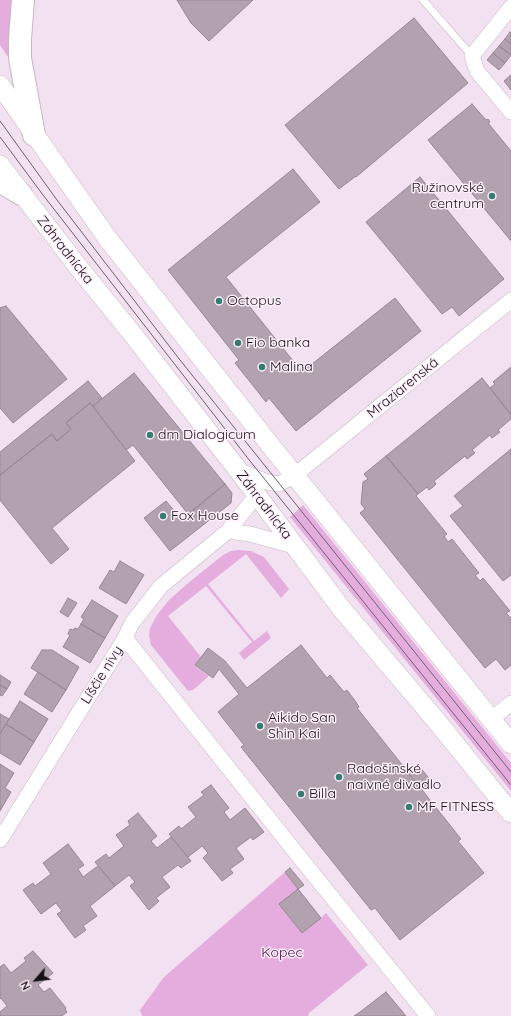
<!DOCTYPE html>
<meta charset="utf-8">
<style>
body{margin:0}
#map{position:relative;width:511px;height:1016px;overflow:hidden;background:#f2e1f0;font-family:Quicksand,sans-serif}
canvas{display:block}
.north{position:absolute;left:16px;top:960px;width:40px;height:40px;-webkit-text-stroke:3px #fdeffb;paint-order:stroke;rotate:242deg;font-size:11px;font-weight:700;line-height:16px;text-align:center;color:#151015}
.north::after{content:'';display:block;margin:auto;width:14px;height:18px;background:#151015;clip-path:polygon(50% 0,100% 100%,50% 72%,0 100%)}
</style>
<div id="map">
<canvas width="511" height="1016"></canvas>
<div class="north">N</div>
</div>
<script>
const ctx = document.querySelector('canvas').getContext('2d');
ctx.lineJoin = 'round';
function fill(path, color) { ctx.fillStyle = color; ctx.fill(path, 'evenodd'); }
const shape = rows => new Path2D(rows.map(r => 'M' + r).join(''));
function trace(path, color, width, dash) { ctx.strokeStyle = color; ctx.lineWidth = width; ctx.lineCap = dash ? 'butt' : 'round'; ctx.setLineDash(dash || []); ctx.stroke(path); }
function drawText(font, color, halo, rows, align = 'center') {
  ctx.font = font + ' Quicksand,sans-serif'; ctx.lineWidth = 3; ctx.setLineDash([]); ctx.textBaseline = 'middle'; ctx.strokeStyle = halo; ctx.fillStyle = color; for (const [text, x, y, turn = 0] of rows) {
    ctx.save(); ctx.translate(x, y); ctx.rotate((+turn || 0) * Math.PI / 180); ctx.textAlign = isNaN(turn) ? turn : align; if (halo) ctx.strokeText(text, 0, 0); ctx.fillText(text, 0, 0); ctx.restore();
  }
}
fill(shape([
 [0,0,17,0,14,66,0,45],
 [303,505,511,763,511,791,290,517],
 [238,550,251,551,264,557,289,589,281,598,246,554,208,584,254,641,267,631,271,638,244,660,239,653,252,642,206,586,168,616,201,657,195,666,209,676,193,690,188,691,151,645,149,636,150,628,157,615,169,600,187,584,223,555,231,551],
 [285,872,321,918,326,913,368,965,309,1013,308,1016,142,1016,140,1010,164,977]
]), '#e5adde');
const building = shape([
 [177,0,253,0,209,41,191,23,177,0],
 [414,18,468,83,356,177,356,176,339,189,285,125,414,18],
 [510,32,511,33,511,44,505,39,510,32],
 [505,39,511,44,511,55,499,46,505,39],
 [499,46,511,55,505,63,493,53,499,46],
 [493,53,505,63,499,70,487,60,493,53],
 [511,75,511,90,504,81,511,75],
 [472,104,486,120,488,119,490,122,488,123,511,151,511,241,428,140,472,104],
 [293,169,320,202,226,277,302,372,395,298,421,331,296,431,269,398,266,402,235,363,239,360,168,270,293,169],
 [420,177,504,279,459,316,452,307,442,314,366,222,420,177],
 [6,306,67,379,13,423,0,408,0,308,6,306],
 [511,367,511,414,510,414,490,388,495,384,493,382,511,367],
 [134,373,225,484,188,514,133,445,126,450,93,406,134,373],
 [482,378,511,414,511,419,498,430,500,432,492,438,490,435,472,450,475,453,467,459,465,456,434,481,436,484,433,487,429,490,427,487,418,494,386,456,482,378],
 [88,381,102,398,93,406,90,403,66,423,71,429,57,441,52,434,0,475,0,452,88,381],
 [90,403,135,461,52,528,69,549,51,564,0,500,0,475,52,434,57,441,71,429,66,423,90,403],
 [511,449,511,575,503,581,450,516,463,506,454,496,511,449],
 [386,456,418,494,416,496,447,534,444,536,448,542,452,539,479,573,475,575,480,581,483,578,510,611,506,613,511,618,511,665,505,670,496,659,485,668,360,513,365,509,361,504,363,482,368,479,364,474,386,456],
 [225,484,232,493,231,503,170,551,144,518,166,501,182,520,225,484],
 [120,561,144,575,126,604,99,588,110,570,114,572,120,561],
 [68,598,77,603,68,617,60,612,68,598],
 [92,600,118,616,105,638,81,624,84,619,81,617,92,600],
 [81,624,105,638,90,663,63,647,70,635,68,634,70,629,73,630,75,628,78,629,81,624],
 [301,645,327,678,330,675,344,692,347,690,356,702,359,707,357,708,461,839,458,841,484,873,400,940,375,908,371,910,328,856,241,747,244,745,218,712,239,694,219,669,213,678,195,665,208,648,225,661,247,688,301,645],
 [42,650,52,650,79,667,66,690,31,668,42,650],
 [38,672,66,690,52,712,24,694,38,672],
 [0,675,11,682,7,689,0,685,0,675],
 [0,685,7,689,2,696,0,695,0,685],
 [20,701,48,719,34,742,6,724,20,701],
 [0,714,9,719,0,734,0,714],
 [6,724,34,742,20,765,0,753,0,734,6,724],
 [0,764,14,773,5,788,11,792,0,811,0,764],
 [419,766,432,782,422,790,408,774,419,766],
 [211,785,229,808,224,812,230,820,245,808,264,832,253,840,251,837,236,848,244,859,230,869,233,873,222,881,203,858,208,853,202,846,188,857,169,834,179,826,181,829,196,817,188,807,204,795,201,792,211,785],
 [138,813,157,836,151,841,157,848,171,837,191,861,181,868,178,865,162,877,170,887,156,898,159,901,149,910,130,886,135,882,129,875,115,886,95,862,106,854,109,858,124,846,116,835,130,825,128,821,138,813],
 [68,844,84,865,78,869,83,877,98,866,115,886,90,906,97,916,83,926,86,930,75,938,57,914,62,911,56,903,41,914,23,890,33,883,35,886,51,874,43,863,68,844],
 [290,868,304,885,298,889,285,872,290,868],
 [298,889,321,918,302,933,279,904,298,889],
 [33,951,53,973,38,985,44,992,50,988,66,1008,65,1009,67,1012,62,1016,0,1016,0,1012,7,1006,1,998,0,999,0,967,4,964,11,973,26,961,24,958,33,951],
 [386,992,406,1016,354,1016,360,1012,386,992]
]);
fill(building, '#b2a1af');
trace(building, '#978795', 1);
const service = shape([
 [423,0,472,56]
]);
const minor = shape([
 [511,7,472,56,477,71,511,112],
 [238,470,267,482,279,484,295,475,511,300],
 [228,531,250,534,294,546],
 [125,638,301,859,428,1016],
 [491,720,511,703],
 [0,840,125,638,132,623,161,586,228,531,256,496]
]);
const tertiary = shape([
 [0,85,108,239,271,446,511,744],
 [0,165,79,268,134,336,238,470,341,608,439,724,511,813]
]);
const primary = shape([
 [23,0,20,39,20,58,34,135],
 [0,181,21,194]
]);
trace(service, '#c7b6c4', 8);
trace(minor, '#c7b6c4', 16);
trace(tertiary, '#c7b6c4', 20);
trace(primary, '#c7b6c4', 24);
trace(service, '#fff', 7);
trace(minor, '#fff', 15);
trace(tertiary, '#fff', 19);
trace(primary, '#fff', 22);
trace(shape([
 [0,121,57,200,180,360,511,772],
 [0,137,43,195,250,461,511,785]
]), '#6c626b', 1);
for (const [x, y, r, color] of [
 [492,196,4,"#367c73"],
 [219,301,4,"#367c73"],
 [238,343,4,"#367c73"],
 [262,367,4,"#367c73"],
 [150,435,4,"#367c73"],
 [163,516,4,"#367c73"],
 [260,726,4,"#367c73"],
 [339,777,4,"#367c73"],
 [301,794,4,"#367c73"],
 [409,807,4,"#367c73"]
]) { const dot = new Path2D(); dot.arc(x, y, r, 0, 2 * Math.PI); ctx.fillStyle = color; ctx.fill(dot); trace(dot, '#fdeffb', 1.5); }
drawText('14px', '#151015', '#fdeffb', [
 ["Ružinovské",484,188,"right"],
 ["centrum",484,204,"right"],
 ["Octopus",227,301],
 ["Fio banka",246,343],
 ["Malina",270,367],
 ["dm Dialogicum",158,435],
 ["Fox House",171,516],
 ["Aikido San",268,718],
 ["Shin Kai",268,734],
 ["Radošinské",347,769],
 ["naivné divadlo",347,785],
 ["Billa",309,794],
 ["MF FITNESS",417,807]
], 'left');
drawText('14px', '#151015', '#fdeffb', [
 ["Záhradnícka",65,250,52],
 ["Mraziarenská",403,388,-39],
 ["Záhradnícka",264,505,53],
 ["Líščie nivy",102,675,-58]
]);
drawText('14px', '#4c0748', '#fdeffb', [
 ["Kopec",282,953]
]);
</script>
